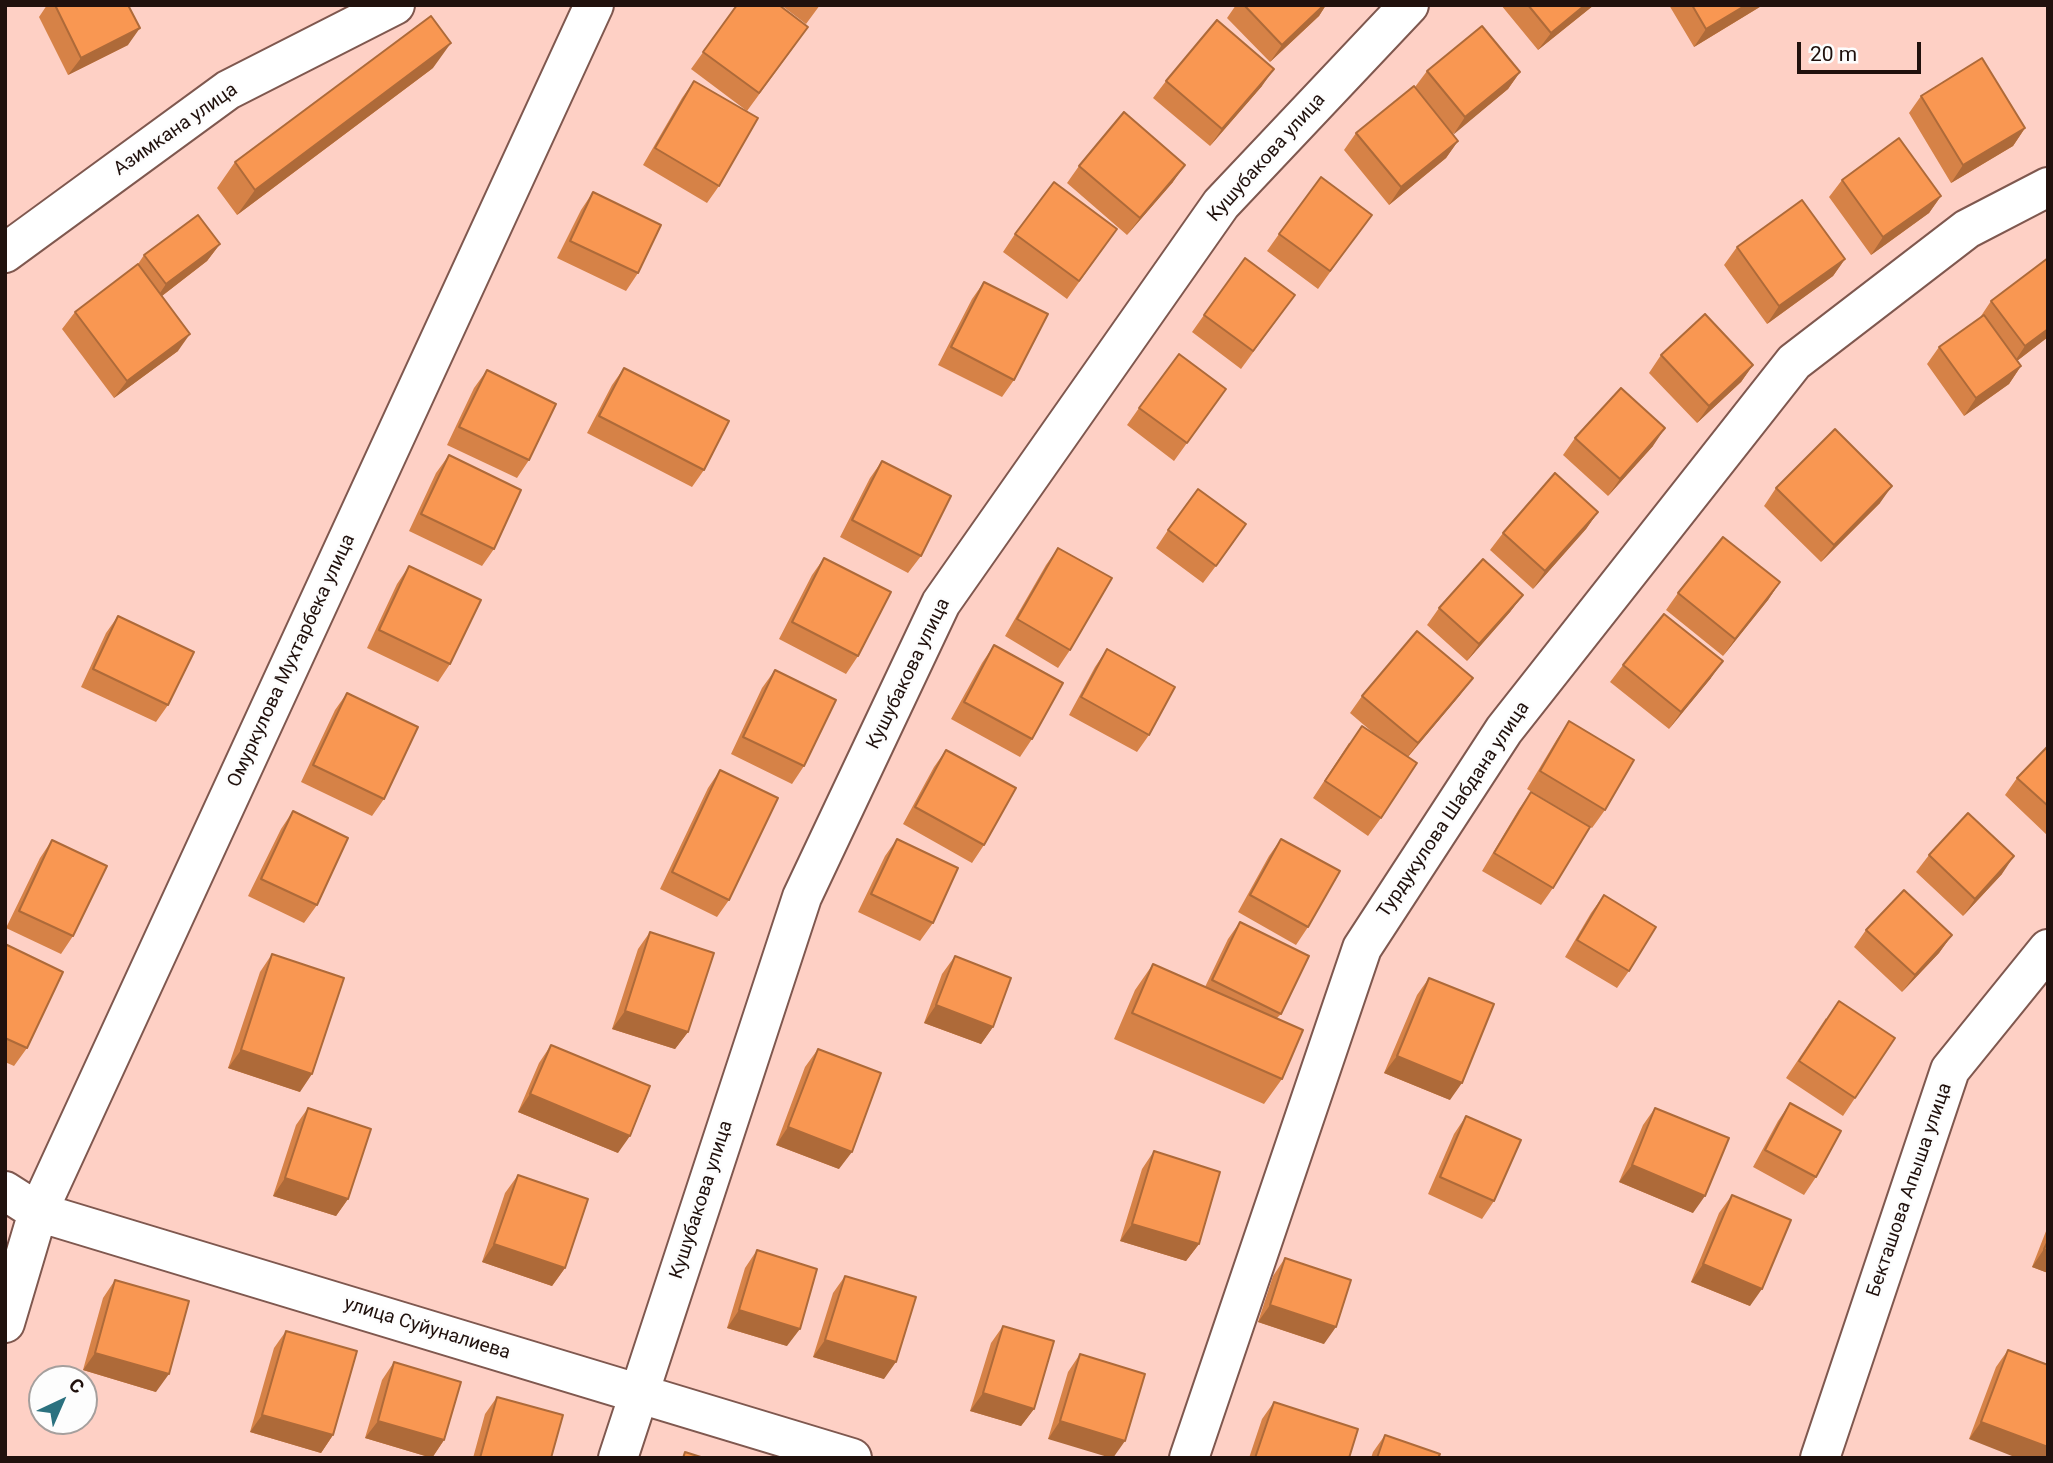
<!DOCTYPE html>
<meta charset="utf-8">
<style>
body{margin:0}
#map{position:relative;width:2053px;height:1463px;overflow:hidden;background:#fed0c5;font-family:Roboto,sans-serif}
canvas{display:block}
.frame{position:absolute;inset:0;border:7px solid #20110d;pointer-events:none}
.north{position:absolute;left:28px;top:1365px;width:70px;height:70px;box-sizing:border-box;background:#fdfdfd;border:2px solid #a59f9d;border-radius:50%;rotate:44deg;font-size:19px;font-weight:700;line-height:28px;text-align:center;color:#20110d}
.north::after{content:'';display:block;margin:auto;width:24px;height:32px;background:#2b717f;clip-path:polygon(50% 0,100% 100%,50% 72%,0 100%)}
.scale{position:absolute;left:1797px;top:42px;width:124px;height:32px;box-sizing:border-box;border:4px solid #20110d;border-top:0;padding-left:9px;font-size:21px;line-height:24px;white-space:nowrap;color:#20110d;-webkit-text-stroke:5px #fdfdfd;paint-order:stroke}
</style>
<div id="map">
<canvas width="2053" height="1463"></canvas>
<div class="frame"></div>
<div class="north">С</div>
<div class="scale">20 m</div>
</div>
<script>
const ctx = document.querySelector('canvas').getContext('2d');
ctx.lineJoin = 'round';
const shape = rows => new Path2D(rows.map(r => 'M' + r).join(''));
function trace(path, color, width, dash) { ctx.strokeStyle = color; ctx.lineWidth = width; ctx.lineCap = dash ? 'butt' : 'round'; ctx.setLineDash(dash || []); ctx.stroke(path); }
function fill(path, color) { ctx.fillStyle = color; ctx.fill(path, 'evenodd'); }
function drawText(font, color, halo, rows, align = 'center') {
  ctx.font = font + ' Roboto,sans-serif'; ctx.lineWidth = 5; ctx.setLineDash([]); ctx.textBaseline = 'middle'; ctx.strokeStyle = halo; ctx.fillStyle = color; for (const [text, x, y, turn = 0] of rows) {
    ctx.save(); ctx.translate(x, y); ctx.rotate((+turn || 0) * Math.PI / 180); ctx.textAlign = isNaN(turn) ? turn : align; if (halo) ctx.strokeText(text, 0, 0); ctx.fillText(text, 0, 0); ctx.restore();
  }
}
const street = shape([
 [5,253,228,90,395,5],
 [5,1191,38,1212,852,1458],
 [5,1323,38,1212,594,5],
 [618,1458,802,897,941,603,1221,204,1409,5],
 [1189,1458,1362,948,1504,730,1794,362,1967,229,2048,187]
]);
const secondary = shape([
 [1820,1458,1950,1070,2048,949]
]);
trace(street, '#7f584f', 42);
trace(secondary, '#7f584f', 42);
trace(street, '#fff', 38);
trace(secondary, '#fff', 38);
fill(shape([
 [47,5,128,5,128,45,68,75,39,17],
 [737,5,796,44,747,111,691,69],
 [781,5,820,5,806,24],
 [1236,5,1326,5,1319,16,1270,62,1227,18],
 [1501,5,1594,5,1538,50],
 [1669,5,1763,5,1694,47],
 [433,68,237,215,217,188,235,162],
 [1427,71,1520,72,1508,89,1453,134,1458,141,1446,158,1389,205,1344,150,1356,133,1415,87],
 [694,81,719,186,707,203,643,165,682,98],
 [1166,81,1262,86,1210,146,1153,98],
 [1921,96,2025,128,2013,146,1951,183,1909,113],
 [1079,166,1173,182,1127,235,1067,183],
 [1842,180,1941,196,1929,213,1871,255,1829,197],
 [593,192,638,273,626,291,557,258,581,210],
 [1359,232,1318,289,1267,251,1279,234],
 [1015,234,1105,246,1067,299,1003,252],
 [220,244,207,261,162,296,178,351,114,398,62,329,75,312,138,264,144,255],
 [1737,247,1845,259,1833,276,1767,324,1724,265],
 [984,282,1014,380,1002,397,938,365,972,299],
 [1295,295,1241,369,1192,332,1204,315],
 [1991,301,2048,337,2017,361,2021,366,2009,384,1964,416,1927,364,1939,347,1979,319],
 [1661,355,1753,365,1741,382,1697,423,1649,373],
 [624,368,704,470,692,487,587,433,612,385],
 [487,370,529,460,517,478,447,445,474,388],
 [1226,389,1174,461,1127,425,1139,408],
 [1575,438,1653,446,1608,496,1563,455],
 [449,455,494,549,482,566,409,531,436,473],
 [882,461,921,556,908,573,840,537,870,478],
 [1776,488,1880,503,1821,562,1764,506],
 [1598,512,1586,529,1533,589,1490,550,1503,533],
 [1168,530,1234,542,1203,583,1156,548],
 [1058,548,1070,650,1058,668,1005,636,1046,565],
 [824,558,858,656,846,674,779,639,812,575],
 [409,566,450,664,438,682,367,648,397,584],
 [1780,582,1768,600,1723,656,1666,610,1678,593],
 [1523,595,1510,612,1467,661,1427,625,1439,608],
 [118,616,168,705,156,722,81,687,106,633],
 [994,645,1032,739,1020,757,951,719,982,663],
 [1107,649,1149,735,1137,752,1069,715,1095,667],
 [1623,665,1711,678,1669,729,1610,682],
 [775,670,804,766,792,784,731,754,762,688],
 [347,693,384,799,372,816,301,782,335,710],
 [1460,695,1408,757,1381,818,1368,836,1313,798,1349,743,1378,737,1350,713,1362,696],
 [1569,721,1605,810,1592,828,1527,789,1557,739],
 [2048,746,2048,836,2005,795,2017,778],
 [946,750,984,845,972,863,903,824,934,767],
 [720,770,729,900,717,917,660,889,708,788],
 [1531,792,1553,888,1541,905,1482,871,1519,809],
 [293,811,317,905,304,923,248,896,281,829],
 [897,839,933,923,920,941,858,912,885,856],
 [1281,839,1308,927,1296,945,1238,912,1269,856],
 [52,840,73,936,61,954,6,928,40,858],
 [1929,855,2002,874,1963,916,1916,872],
 [1604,895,1629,971,1617,988,1565,957,1591,913],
 [1240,922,1281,1014,1277,1018,1282,1079,1264,1104,1114,1039,1135,990,1153,964,1205,987,1228,939],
 [1866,930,1952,935,1939,953,1902,992,1854,947],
 [650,932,688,1032,675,1049,612,1029,638,949],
 [5,944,27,1048,14,1066,5,1062],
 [272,954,300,1092,228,1068,260,972],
 [955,956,993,1027,981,1044,924,1023,942,974],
 [1429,978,1450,1100,1384,1073,1417,995],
 [1826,1018,1855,1098,1843,1116,1786,1078],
 [551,1045,618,1153,518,1112,539,1063],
 [818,1049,839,1169,776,1145,805,1067],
 [1790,1103,1816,1177,1804,1195,1753,1167,1778,1121],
 [308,1108,348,1199,336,1216,273,1196,296,1125],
 [1655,1108,1693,1213,1619,1182,1643,1125],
 [1466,1116,1494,1201,1482,1219,1428,1194,1454,1134],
 [1154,1151,1199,1244,1186,1261,1120,1241,1142,1169],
 [518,1175,565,1268,552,1286,482,1262,505,1193],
 [1732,1195,1750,1306,1691,1282,1719,1213],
 [2048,1226,2048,1273,2032,1267],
 [757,1250,787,1346,727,1328,745,1268],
 [1285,1258,1324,1344,1258,1322,1273,1276],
 [845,1276,884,1379,813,1357,833,1293],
 [115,1280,156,1392,83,1370,103,1298],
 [1003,1326,1034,1409,1021,1426,970,1411,991,1343],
 [286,1331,333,1435,321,1453,250,1432,274,1348],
 [2008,1350,2048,1365,1969,1439,1996,1367],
 [1080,1354,1125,1441,1048,1439,1068,1372],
 [394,1362,444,1440,432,1458,365,1438,382,1380],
 [497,1397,551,1458,473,1458,485,1414],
 [1274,1402,1349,1458,1249,1458,1262,1419],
 [1385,1435,1438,1458,1371,1458,1373,1452]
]), '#d68247');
fill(shape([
 [1324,5,1326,5,1319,16,1270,62,1282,45],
 [1585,5,1594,5,1538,50,1551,33],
 [1746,5,1763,5,1694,47,1706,29],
 [140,28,128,45,68,75,81,58],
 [451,43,433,68,237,215,255,190],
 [1274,69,1262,86,1210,146,1222,129],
 [1520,72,1508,89,1453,135,1465,117],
 [2025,128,2013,146,1951,183,1963,165],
 [1458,141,1446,158,1389,205,1401,187],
 [1185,165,1173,182,1127,235,1140,218],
 [1941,196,1929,213,1871,255,1883,237],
 [220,244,207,261,154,302,166,284],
 [1845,259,1833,276,1767,324,1779,306],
 [2048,329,2048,337,2013,364,2025,346],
 [190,334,178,351,114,398,127,381],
 [1753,365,1741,382,1697,423,1709,406],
 [2021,366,2009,384,1964,416,1976,398],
 [1665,428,1653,446,1608,496,1620,479],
 [1892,486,1880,503,1821,562,1834,545],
 [1598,512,1586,529,1533,589,1545,571],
 [1780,582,1768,600,1723,656,1735,639],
 [1523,595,1510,612,1467,661,1479,644],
 [1723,661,1711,678,1669,729,1681,712],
 [1473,678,1460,695,1405,760,1418,743],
 [2014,856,2002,874,1963,916,1975,899],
 [1952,935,1939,953,1902,992,1915,975],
 [936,1005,993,1027,981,1044,924,1023],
 [625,1011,688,1032,675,1049,612,1029],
 [241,1050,312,1074,300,1092,228,1068],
 [1397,1056,1462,1083,1450,1100,1384,1073],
 [530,1094,630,1136,618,1153,518,1112],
 [788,1127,852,1152,839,1169,776,1145],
 [1632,1165,1705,1196,1693,1213,1619,1182],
 [285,1178,348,1199,336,1216,273,1196],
 [1132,1224,1199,1244,1186,1261,1120,1241],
 [494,1244,565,1268,552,1286,482,1262],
 [2044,1249,2048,1251,2048,1273,2032,1267],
 [1703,1264,1762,1289,1750,1306,1691,1282],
 [1270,1305,1336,1327,1324,1344,1258,1322],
 [739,1310,800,1329,787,1346,727,1328],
 [825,1340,896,1362,884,1379,813,1357],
 [95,1353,169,1374,156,1392,83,1370],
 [983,1393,1034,1409,1021,1426,970,1411],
 [262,1415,333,1435,321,1453,250,1432],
 [378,1421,444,1440,432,1458,365,1438],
 [1060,1421,1125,1441,1113,1458,1111,1458,1048,1439],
 [1981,1422,2048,1447,2048,1455,2046,1458,2017,1458,1969,1439]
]), '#ae6a39');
const building = shape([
 [55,5,128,5,140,28,81,58,55,5],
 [737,5,779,5,808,27,759,93,703,52,737,5],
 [1244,5,1324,5,1282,45,1244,5],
 [1528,5,1585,5,1551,33,1528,5],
 [1692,5,1746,5,1706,29,1692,5],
 [431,16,451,43,255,190,235,162,431,16],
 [1217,20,1274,69,1222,129,1166,81,1217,20],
 [1482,26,1520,72,1465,117,1427,71,1482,26],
 [1982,58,2025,128,1963,165,1921,96,1982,58],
 [694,81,758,118,719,186,655,148,694,81],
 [1414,86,1458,141,1401,187,1356,133,1414,86],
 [1124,112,1185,165,1140,218,1079,166,1124,112],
 [1899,138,1941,196,1883,237,1842,180,1899,138],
 [1321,177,1372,215,1330,271,1279,234,1321,177],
 [1054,182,1117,229,1079,281,1015,234,1054,182],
 [593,192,661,225,638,273,570,241,593,192],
 [1802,200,1845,259,1779,306,1737,247,1802,200],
 [198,215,220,244,166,284,144,255,198,215],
 [1245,258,1295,295,1253,351,1204,315,1245,258],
 [2048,258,2048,329,2025,346,1991,301,2048,258],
 [138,264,190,334,127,381,75,312,138,264],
 [984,282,1048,314,1014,380,951,347,984,282],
 [1705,314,1753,365,1709,406,1661,355,1705,314],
 [1984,315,2021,366,1976,398,1939,347,1984,315],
 [1179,354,1226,389,1187,443,1139,408,1179,354],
 [624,368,729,421,704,470,599,416,624,368],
 [487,370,556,404,529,460,459,427,487,370],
 [1621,388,1665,428,1620,479,1575,438,1621,388],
 [1835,429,1892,486,1834,545,1776,488,1835,429],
 [449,455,521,490,494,549,421,514,449,455],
 [882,461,951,496,921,556,852,520,882,461],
 [1555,473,1598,512,1545,571,1503,533,1555,473],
 [1198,489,1246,524,1216,566,1168,530,1198,489],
 [1723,537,1780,582,1735,639,1678,593,1723,537],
 [1058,548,1112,578,1070,650,1017,619,1058,548],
 [824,558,891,592,858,656,792,622,824,558],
 [1483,559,1523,595,1479,644,1439,608,1483,559],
 [409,566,481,600,450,664,379,630,409,566],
 [1664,614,1723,661,1681,712,1623,665,1664,614],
 [118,616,194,652,168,705,93,669,118,616],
 [1417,631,1473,678,1418,743,1362,696,1417,631],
 [994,645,1063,683,1032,739,964,702,994,645],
 [1107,649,1175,687,1149,735,1081,697,1107,649],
 [775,670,836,700,804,766,743,737,775,670],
 [347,693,418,727,384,799,313,765,347,693],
 [1569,721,1634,760,1605,810,1540,771,1569,721],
 [1362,726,1417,763,1381,818,1325,781,1362,726],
 [2048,746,2048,806,2017,778,2048,746],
 [946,750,1016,788,984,845,915,807,946,750],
 [720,770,778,798,729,900,672,872,720,770],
 [1531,792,1590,827,1553,888,1494,853,1531,792],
 [293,811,348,838,317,905,261,879,293,811],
 [1968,813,2014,856,1975,899,1929,855,1968,813],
 [897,839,958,868,933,923,871,894,897,839],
 [1281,839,1340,871,1308,927,1250,895,1281,839],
 [52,840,107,866,73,936,19,911,52,840],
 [1904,890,1952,935,1915,975,1866,930,1904,890],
 [1604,895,1656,927,1629,971,1577,940,1604,895],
 [1240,922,1309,956,1281,1014,1212,980,1240,922],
 [650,932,714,953,688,1032,625,1011,650,932],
 [5,944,63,972,27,1048,5,1038,5,944],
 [272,954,344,978,312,1074,241,1050,272,954],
 [955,956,1011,978,993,1027,936,1005,955,956],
 [1153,964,1303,1030,1282,1079,1132,1013,1153,964],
 [1429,978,1494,1004,1462,1083,1397,1056,1429,978],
 [1839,1001,1895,1038,1855,1098,1799,1061,1839,1001],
 [551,1045,650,1086,630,1136,530,1094,551,1045],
 [818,1049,881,1073,852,1152,788,1127,818,1049],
 [1790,1103,1841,1131,1816,1177,1765,1150,1790,1103],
 [308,1108,371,1129,348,1199,285,1178,308,1108],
 [1655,1108,1729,1138,1705,1196,1632,1165,1655,1108],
 [1466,1116,1521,1140,1494,1201,1440,1177,1466,1116],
 [1154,1151,1220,1172,1199,1244,1132,1224,1154,1151],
 [518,1175,588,1199,565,1268,494,1244,518,1175],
 [1732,1195,1791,1220,1762,1289,1703,1264,1732,1195],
 [2048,1241,2048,1251,2044,1249,2048,1241],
 [757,1250,817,1269,800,1329,739,1310,757,1250],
 [1285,1258,1351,1280,1336,1327,1270,1305,1285,1258],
 [845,1276,916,1297,896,1362,825,1340,845,1276],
 [115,1280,189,1301,169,1374,95,1353,115,1280],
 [1003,1326,1054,1341,1034,1409,983,1393,1003,1326],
 [286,1331,357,1351,333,1435,262,1415,286,1331],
 [2008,1350,2048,1365,2048,1447,1981,1422,2008,1350],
 [1080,1354,1145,1374,1125,1441,1060,1421,1080,1354],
 [394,1362,461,1382,444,1440,378,1421,394,1362],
 [497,1397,563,1415,551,1458,480,1458,497,1397],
 [1274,1402,1358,1429,1349,1458,1255,1458,1274,1402],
 [1385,1435,1440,1454,1438,1458,1377,1458,1385,1435],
 [685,1452,704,1458,683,1458,685,1452]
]);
fill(building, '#f99752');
trace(building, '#ae6a39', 2);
drawText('19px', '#20110d', '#fdfdfd', [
 ["Азимкана улица",176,130,-35],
 ["Кушубакова улица",1267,158,-48],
 ["Омуркулова Мухтарбека улица",292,661,-65],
 ["Кушубакова улица",909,674,-64],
 ["Турдукулова Шабдана улица",1454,810,-56],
 ["Бекташова Апыша улица",1910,1190,-71],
 ["Кушубакова улица",702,1200,-72],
 ["улица Суйуналиева",427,1329,17]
]);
</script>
